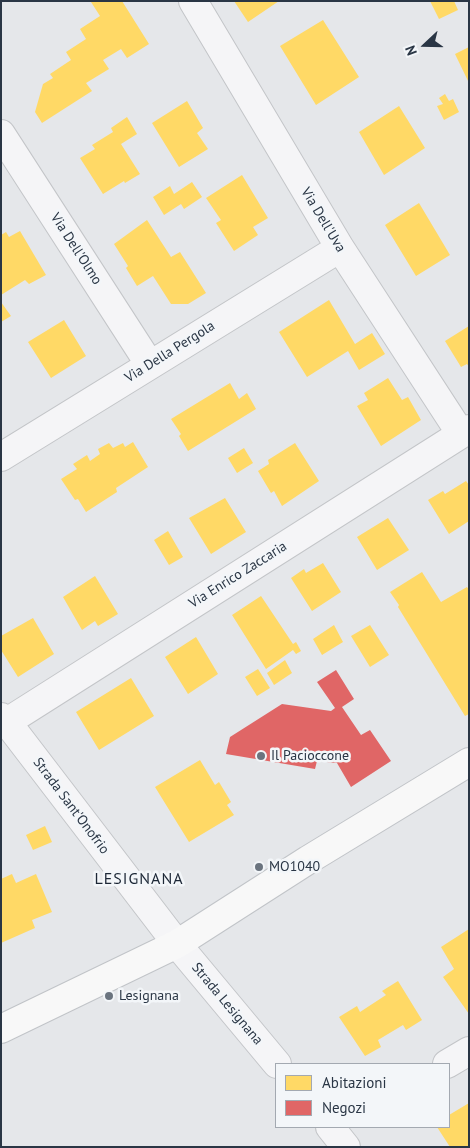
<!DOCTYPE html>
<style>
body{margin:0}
#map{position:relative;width:470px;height:1148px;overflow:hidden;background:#e5e7ea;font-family:"PT Sans",sans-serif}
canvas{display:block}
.frame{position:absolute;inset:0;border:2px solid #2a3645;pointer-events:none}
.legend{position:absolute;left:275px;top:1063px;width:175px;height:65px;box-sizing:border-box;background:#f3f6f9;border:1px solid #a3a9b1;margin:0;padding:6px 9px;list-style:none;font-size:15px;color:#2a3645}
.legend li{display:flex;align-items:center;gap:10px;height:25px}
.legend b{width:25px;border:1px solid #a3a9b1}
.north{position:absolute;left:400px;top:20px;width:50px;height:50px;-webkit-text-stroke:4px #f3f6f9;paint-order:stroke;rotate:249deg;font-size:14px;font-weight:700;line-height:20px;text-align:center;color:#2a3645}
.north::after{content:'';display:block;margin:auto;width:18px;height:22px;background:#2a3645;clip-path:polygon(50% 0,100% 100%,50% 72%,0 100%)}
</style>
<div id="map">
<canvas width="470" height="1148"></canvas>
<div class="frame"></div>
<ul class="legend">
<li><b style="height:14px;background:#ffd966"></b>Abitazioni</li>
<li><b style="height:14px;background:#e06666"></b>Negozi</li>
</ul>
<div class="north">N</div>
</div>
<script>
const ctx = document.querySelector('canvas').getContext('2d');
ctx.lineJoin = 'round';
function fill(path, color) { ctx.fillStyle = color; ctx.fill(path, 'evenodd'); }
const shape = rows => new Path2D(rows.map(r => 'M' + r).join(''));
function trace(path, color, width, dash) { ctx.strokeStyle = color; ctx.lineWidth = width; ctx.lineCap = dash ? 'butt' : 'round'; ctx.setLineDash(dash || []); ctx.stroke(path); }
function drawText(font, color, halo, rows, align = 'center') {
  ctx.font = font + ' "PT Sans",sans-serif'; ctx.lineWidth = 5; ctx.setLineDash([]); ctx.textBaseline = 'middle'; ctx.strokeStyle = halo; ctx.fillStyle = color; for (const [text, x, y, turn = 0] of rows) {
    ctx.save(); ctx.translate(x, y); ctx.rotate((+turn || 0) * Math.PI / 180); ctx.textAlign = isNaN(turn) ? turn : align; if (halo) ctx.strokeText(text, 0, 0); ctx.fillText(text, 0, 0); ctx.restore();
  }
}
fill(shape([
 [93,1,122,1,149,44,127,58,121,49,103,60,109,69,86,83,92,91,42,123,35,112,43,84,53,78,50,74,71,60,66,52,86,39,80,29,100,16,91,2],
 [234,1,279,1,248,22],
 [430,1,454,1,458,10,439,19],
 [323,20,359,77,316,105,280,46],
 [469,47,469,83,455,54],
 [445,94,449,101,453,99,459,112,444,120,437,106,443,104,439,98],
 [187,101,203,128,197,133,208,149,179,167,152,123],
 [399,106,425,148,384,175,359,132],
 [127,117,137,134,121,144,140,174,125,183,124,181,103,194,80,158,95,149,92,145,113,132,111,128],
 [242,175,268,218,253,227,258,235,234,251,216,223,221,220,206,198],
 [192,182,202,197,184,209,181,204,164,215,153,197,170,186,174,194],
 [419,203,450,255,416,276,385,225],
 [147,220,171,257,180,252,206,293,188,304,171,304,153,276,137,286,126,268,128,266,114,244],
 [20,231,46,275,29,284,25,280,1,295,1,235,6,232,9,237],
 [329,300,355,344,372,333,385,354,359,370,348,351,307,377,279,332],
 [1,302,11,316,1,322],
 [64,320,86,356,51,378,28,342],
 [469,326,469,367,467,364,461,367,445,341],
 [388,378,402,400,408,397,421,420,381,446,357,406,368,400,364,393],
 [230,383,239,399,247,393,256,409,188,451,179,436,181,434,171,419],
 [133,442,148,467,116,488,117,492,86,512,78,499,75,500,61,479,77,469,73,464,87,455,90,461,100,454,98,449,109,443,113,448,123,443,125,447],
 [295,443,319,481,282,506,274,491,271,493,258,471,269,464,268,460],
 [244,448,253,463,237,473,228,458],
 [466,481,469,485,469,521,449,534,428,500,443,491,445,494],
 [225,498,246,532,211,554,189,518],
 [388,518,409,550,377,570,357,537],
 [168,531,183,557,169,565,154,540],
 [323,563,341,592,312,611,291,578,304,569,306,573],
 [422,572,441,602,467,587,469,590,469,714,465,716,398,607,399,605,390,592],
 [95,576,118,614,98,626,95,621,82,630,63,597],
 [261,596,293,644,296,642,301,651,296,654,293,650,266,669,232,615],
 [33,618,54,654,18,677,1,650,1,636],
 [334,625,343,642,322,655,313,639],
 [370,625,389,655,370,667,351,636],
 [196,637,218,674,188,694,165,657],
 [285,660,292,673,274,685,267,673],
 [258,669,270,688,257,696,245,677],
 [131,678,154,716,99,750,76,712],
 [200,760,215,785,219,782,231,802,227,805,234,815,189,842,155,787],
 [45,826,52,842,33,850,26,835],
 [12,874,16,883,36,874,52,912,32,920,35,928,1,943,1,879],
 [469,929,469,1014,443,977,454,969,441,947],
 [398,981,422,1020,406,1030,403,1025,378,1040,381,1047,365,1056,339,1017,357,1006,360,1012,386,995,382,991],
 [469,1103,469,1147,450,1147,437,1127,449,1127,449,1115]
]), '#ffd966');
fill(shape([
 [336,670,354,699,342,707,361,735,370,730,391,761,351,787,337,763,317,761,315,769,226,754,230,737,282,704,331,711,335,708,317,682]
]), '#e06666');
const minor = shape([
 [193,1,340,248,461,434],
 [1,134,150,365],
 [1,457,340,248],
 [1,717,7,722,177,944,277,1064],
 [7,722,469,429],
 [447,1064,469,1051],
 [330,1127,346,1147]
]);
const primary = shape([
 [1,1029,177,944,308,860,469,762]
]);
trace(minor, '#c3c5c8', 30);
trace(primary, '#c1c4c8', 30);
trace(minor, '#f5f5f7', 28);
trace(primary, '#f8f8f8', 28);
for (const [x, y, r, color] of [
 [261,756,5,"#6b747f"],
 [259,867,5,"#6b747f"],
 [109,996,5,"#6b747f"]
]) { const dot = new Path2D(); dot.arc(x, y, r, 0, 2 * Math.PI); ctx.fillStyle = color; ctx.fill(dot); trace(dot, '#f3f6f9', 2); }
drawText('14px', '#2a3645', '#f3f6f9', [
 ["Via Dell'Uva",323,220,59],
 ["Via Dell'Olmo",76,249,57],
 ["Via Della Pergola",170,352,-32],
 ["Via Enrico Zaccaria",238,575,-32],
 ["Strada Sant'Onofrio",71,806,53],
 ["Strada Lesignana",227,1004,50]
]);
drawText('14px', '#2a3645', '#f3f6f9', [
 ["Il Pacioccone",271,756],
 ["MO1040",269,867],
 ["Lesignana",119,996]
], 'left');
ctx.letterSpacing = '1px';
drawText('16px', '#1c2736', '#f3f6f9', [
 ["LESIGNANA",139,879]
]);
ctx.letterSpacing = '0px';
</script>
